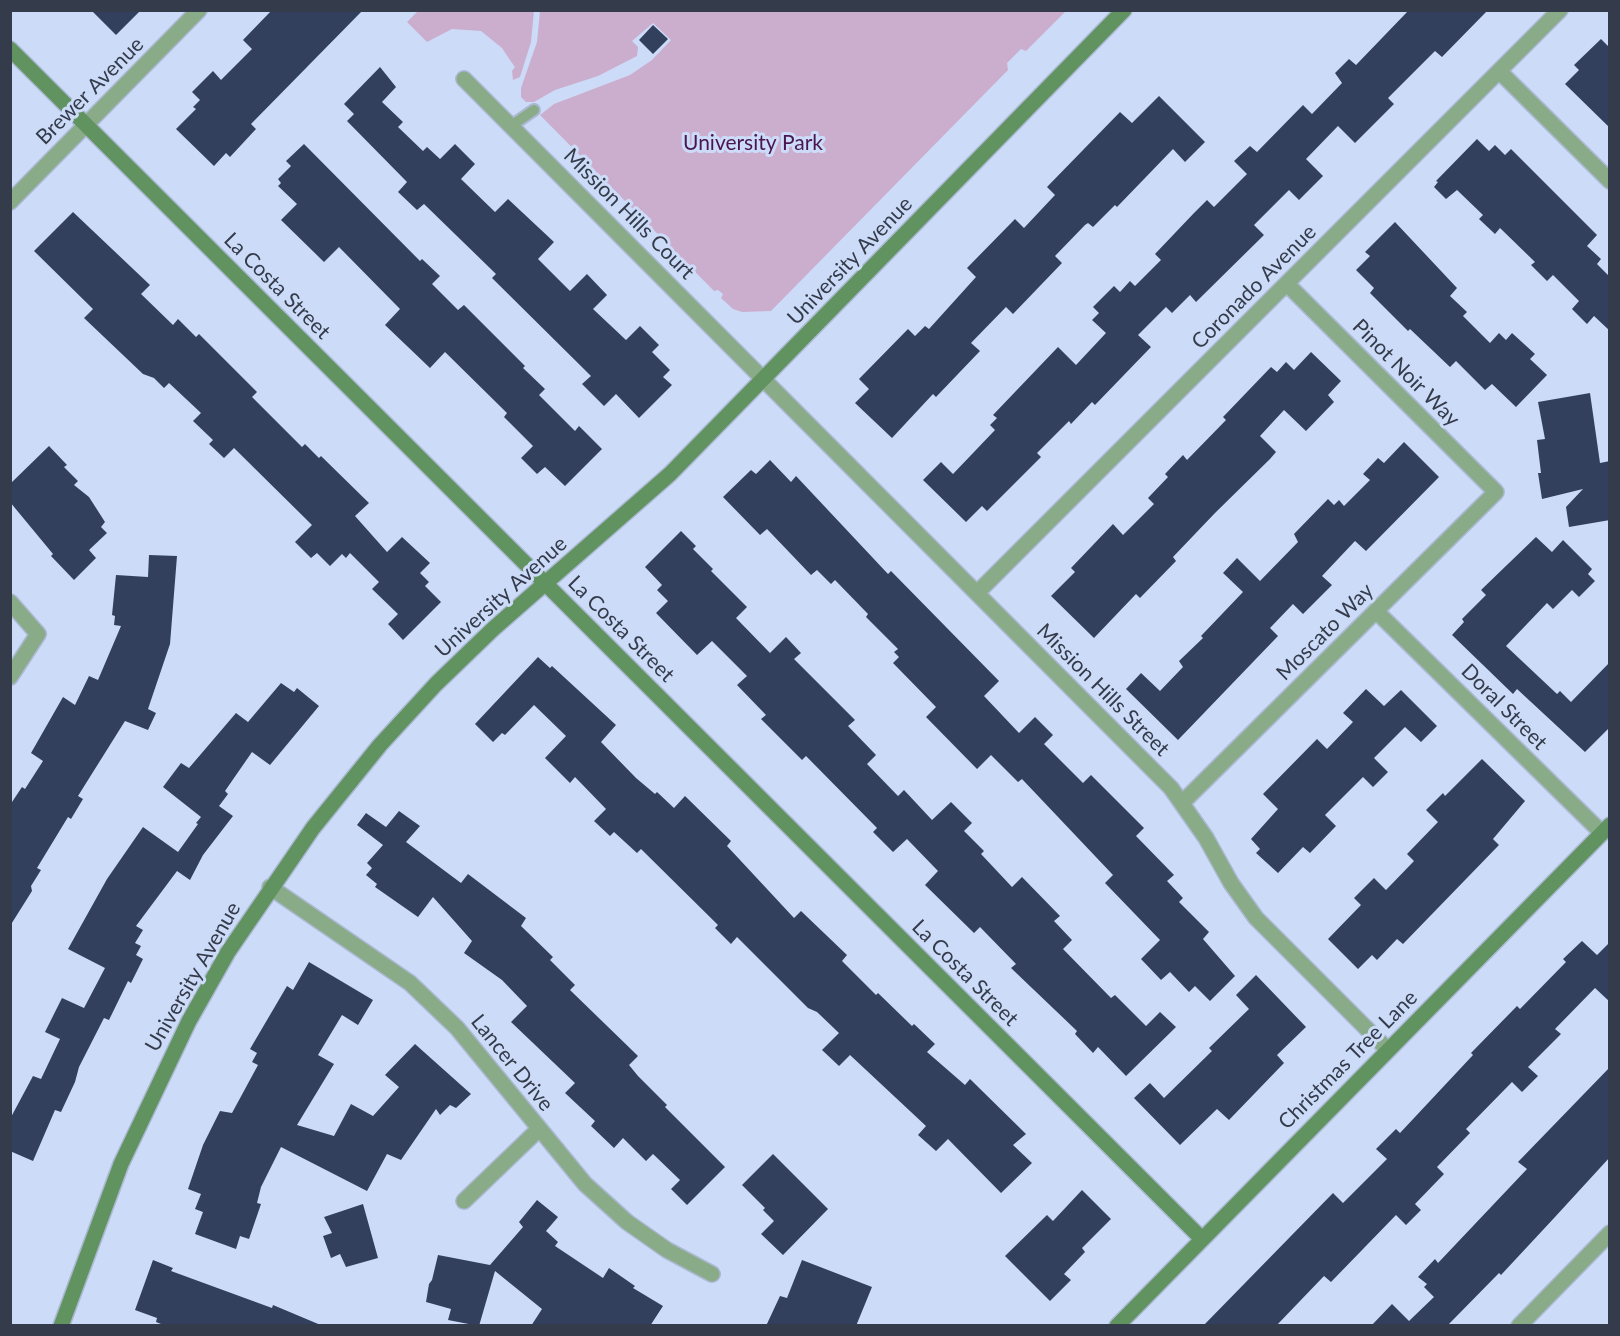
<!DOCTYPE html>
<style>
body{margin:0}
#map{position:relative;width:1620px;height:1336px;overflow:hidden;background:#ccdbf8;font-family:Lato,sans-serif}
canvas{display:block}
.frame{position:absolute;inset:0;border:12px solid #343b4a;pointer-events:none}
</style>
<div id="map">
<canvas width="1620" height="1336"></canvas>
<div class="frame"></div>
</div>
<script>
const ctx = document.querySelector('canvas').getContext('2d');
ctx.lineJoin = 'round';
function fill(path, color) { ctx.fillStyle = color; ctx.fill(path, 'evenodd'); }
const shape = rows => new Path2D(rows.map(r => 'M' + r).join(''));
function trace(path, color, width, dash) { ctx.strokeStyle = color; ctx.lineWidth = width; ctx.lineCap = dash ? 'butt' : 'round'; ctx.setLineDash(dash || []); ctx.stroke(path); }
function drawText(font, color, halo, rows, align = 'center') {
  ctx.font = font + ' Lato,sans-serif'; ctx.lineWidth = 6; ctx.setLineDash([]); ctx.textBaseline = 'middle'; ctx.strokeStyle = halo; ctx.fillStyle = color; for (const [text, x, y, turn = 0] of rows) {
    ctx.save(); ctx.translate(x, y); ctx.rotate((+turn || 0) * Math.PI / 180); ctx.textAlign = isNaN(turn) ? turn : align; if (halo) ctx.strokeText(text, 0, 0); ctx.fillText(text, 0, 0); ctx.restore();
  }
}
fill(shape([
 [418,11,534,11,531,42,520,77,513,80,512,71,515,67,512,63,502,48,481,31,452,29,427,42,407,22],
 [540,11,540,10,1066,11,1026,51,1021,49,1007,63,1008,70,771,311,742,312,733,309,721,298,723,294,718,290,714,291,540,115,554,104,630,75,652,60,671,40,653,23,632,41,638,47,637,56,598,76,555,90,534,102,526,102,521,97,521,88,537,42]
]), '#cbaecd');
fill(shape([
 [91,10,141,10,116,35],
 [272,10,363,10,251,124,256,129,230,157,226,153,214,166,176,129,196,109,193,107,200,100,192,92,213,71,221,80,252,49,243,40],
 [1409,10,1488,10,1442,57,1435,51,1388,98,1394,104,1355,143,1338,126,1306,159,1323,176,1299,200,1289,190,1254,225,1264,235,1196,302,1190,295,1172,313,1166,307,1138,335,1151,347,1095,405,1092,402,1071,424,1069,421,1037,453,1041,457,987,511,982,506,966,522,923,480,941,462,953,474,995,430,990,425,997,418,993,415,1058,347,1076,365,1106,333,1092,320,1099,313,1093,307,1114,286,1120,292,1130,281,1135,286,1161,260,1155,254,1194,213,1207,200,1214,207,1247,174,1234,161,1250,146,1257,152,1303,105,1312,114,1342,83,1335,73,1349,59,1356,65],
 [653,25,668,39,653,54,639,40],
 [1601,39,1610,48,1610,128,1565,84,1579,70,1574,65],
 [380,67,396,87,382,102,403,122,398,127,423,151,427,147,440,159,455,144,475,164,461,179,495,212,508,199,554,242,538,259,570,291,587,274,607,295,593,309,626,340,640,326,659,345,652,352,670,370,663,377,672,385,639,418,616,394,604,406,582,384,591,376,492,278,496,274,424,204,417,210,398,192,407,182,347,121,354,114,344,104],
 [1159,96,1205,142,1185,162,1173,149,1117,207,1115,205,1093,227,1088,223,1085,225,1055,256,1062,263,1013,314,1006,307,971,343,980,351,936,397,933,394,892,438,855,403,869,389,859,379,908,329,915,336,925,326,929,329,976,277,967,268,1015,219,1024,228,1055,195,1047,187,1120,112,1132,123],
 [1477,139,1489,151,1495,145,1505,155,1511,149,1597,235,1587,246,1601,259,1597,264,1610,277,1610,331,1594,316,1587,324,1572,309,1579,301,1553,275,1547,281,1531,265,1535,262,1500,228,1495,234,1479,219,1483,215,1457,190,1446,199,1434,187,1438,182,1436,181],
 [304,144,420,261,422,259,440,276,432,284,458,310,464,305,525,366,523,368,545,389,539,395,575,431,579,426,602,449,565,486,545,467,537,474,521,458,533,446,504,417,507,413,445,352,430,368,385,325,400,309,339,247,324,262,281,220,297,204,278,186,281,183,278,179,291,166,286,161],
 [73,212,150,285,141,294,173,325,178,319,196,337,199,334,257,392,252,397,302,447,305,444,319,458,321,456,369,503,355,516,387,552,402,537,430,563,420,573,429,582,425,586,441,602,403,640,388,624,398,614,372,589,379,582,350,553,346,558,342,554,330,566,317,553,311,558,295,542,312,525,234,448,224,458,209,444,213,440,193,421,201,413,169,383,164,388,154,378,143,374,84,318,93,309,34,251],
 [1395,222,1457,288,1450,296,1467,312,1463,316,1490,343,1499,333,1506,340,1512,333,1535,354,1530,359,1547,375,1516,407,1492,384,1485,390,1456,361,1450,367,1410,329,1408,331,1370,293,1374,288,1356,270,1370,256,1365,252],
 [1311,352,1341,381,1328,395,1334,402,1306,431,1284,410,1260,436,1276,452,1270,459,1215,513,1173,557,1176,561,1140,598,1136,594,1094,638,1051,596,1075,572,1071,568,1113,524,1123,535,1154,504,1148,498,1168,477,1165,474,1183,455,1187,460,1226,420,1223,417,1271,367,1277,372,1286,362,1294,370],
 [1590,393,1600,463,1610,461,1610,520,1569,527,1566,507,1583,489,1542,499,1538,473,1541,473,1537,440,1545,439,1538,402],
 [1404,442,1439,477,1366,551,1355,541,1322,576,1332,585,1303,614,1293,604,1270,628,1278,636,1178,740,1126,689,1141,673,1160,691,1183,667,1179,661,1203,638,1201,636,1243,592,1223,573,1237,558,1260,581,1298,542,1294,534,1328,499,1334,505,1339,500,1344,506,1370,480,1363,474,1378,458,1384,463],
 [49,446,67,465,64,467,78,481,74,485,89,497,105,522,101,527,107,533,89,550,96,558,74,580,51,556,53,554,10,502,10,484],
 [770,460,791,482,796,476,888,574,891,571,999,681,984,696,1019,733,1035,717,1053,735,1044,744,1083,783,1091,775,1144,828,1136,836,1174,875,1167,881,1183,898,1179,902,1209,932,1203,939,1235,976,1210,1001,1195,986,1189,992,1170,972,1161,980,1141,959,1160,940,1105,883,1113,875,1022,779,1018,782,991,755,977,769,926,717,936,707,893,663,899,657,894,652,898,649,866,617,868,614,835,580,831,584,817,570,811,575,767,529,760,535,723,497,751,470,756,474],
 [681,531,696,546,693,549,713,569,711,571,747,607,736,618,770,653,786,637,801,653,794,659,855,720,848,726,876,755,867,764,898,796,904,790,932,820,951,802,972,823,964,831,984,851,981,854,1012,887,1022,877,1060,916,1054,921,1072,940,1063,949,1111,998,1115,995,1146,1026,1160,1012,1176,1027,1126,1076,1098,1047,1093,1053,1075,1034,1077,1031,1011,968,1016,964,980,927,974,933,925,885,938,871,907,839,893,852,873,832,877,828,806,756,802,760,761,719,766,715,737,685,747,676,712,641,697,655,656,613,668,601,657,590,662,585,645,567],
 [1536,537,1552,552,1563,540,1592,569,1588,574,1595,581,1579,597,1572,590,1553,609,1547,603,1506,646,1557,694,1560,691,1571,702,1610,662,1610,727,1585,752,1517,689,1513,694,1452,635,1464,622,1462,619,1486,595,1481,590],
 [149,555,177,556,170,644,148,709,156,713,148,730,125,721,78,796,83,799,71,819,68,817,37,868,41,870,31,886,32,891,10,926,10,805,22,787,25,789,43,761,31,753,63,697,75,705,89,676,98,680,121,626,114,625,115,616,112,615,116,575,148,577],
 [538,657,550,668,552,666,616,725,601,742,636,778,655,794,657,792,674,808,685,796,731,841,727,846,794,918,801,911,847,955,842,961,876,995,878,993,912,1026,914,1024,935,1044,927,1052,965,1085,970,1079,1026,1134,1013,1145,1032,1163,1001,1193,948,1139,936,1151,918,1135,926,1126,850,1055,839,1066,822,1050,839,1033,817,1012,808,1008,737,937,731,944,715,928,718,925,641,849,637,853,614,832,610,836,594,821,606,809,575,777,570,783,545,758,566,736,534,705,505,735,502,733,493,742,475,724],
 [281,683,294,692,297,688,319,706,270,765,252,752,225,791,228,794,219,806,233,816,203,855,190,880,177,871,136,926,143,930,135,943,141,946,136,955,143,959,131,983,128,981,109,1020,104,1018,79,1067,75,1082,61,1112,55,1110,33,1161,10,1151,10,1119,33,1076,41,1079,60,1039,45,1032,62,998,84,1008,105,968,68,949,107,879,143,827,178,852,198,824,196,823,201,817,163,787,181,763,189,768,236,713,248,722],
 [1366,689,1384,706,1401,690,1437,726,1421,742,1405,727,1374,758,1388,772,1373,787,1363,777,1325,815,1336,826,1310,853,1303,847,1278,873,1256,853,1260,849,1251,839,1278,809,1263,794,1317,739,1327,749,1353,722,1343,713],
 [1482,759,1525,801,1493,839,1499,845,1403,944,1397,939,1377,960,1372,955,1358,969,1328,939,1361,905,1354,898,1374,878,1386,890,1414,861,1407,854,1438,822,1426,810,1443,793,1445,796],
 [399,811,420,826,406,842,461,883,468,874,526,918,521,926,553,957,550,960,575,985,570,990,638,1056,629,1065,638,1076,667,1105,665,1107,725,1167,687,1205,671,1189,680,1180,653,1154,646,1161,623,1138,614,1148,591,1126,595,1121,565,1093,575,1083,511,1022,527,1006,502,980,464,953,472,941,433,897,418,917,375,887,377,884,366,875,372,868,367,863,383,845,357,825,366,813,386,827],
 [1582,941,1597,955,1610,942,1610,1002,1595,988,1555,1029,1561,1034,1528,1067,1538,1076,1522,1092,1512,1082,1466,1129,1470,1133,1437,1167,1444,1174,1415,1204,1421,1210,1406,1225,1396,1215,1331,1282,1324,1276,1276,1326,1203,1326,1333,1193,1343,1203,1387,1159,1376,1149,1396,1129,1400,1133,1473,1055,1471,1053,1517,1006,1520,1009,1566,962,1563,959],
 [309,962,373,1000,358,1025,342,1015,318,1055,334,1064,297,1125,334,1136,351,1104,373,1116,399,1087,385,1075,415,1044,471,1094,456,1108,450,1105,440,1115,436,1109,401,1160,387,1154,367,1191,281,1147,261,1187,257,1203,261,1204,249,1239,240,1236,236,1249,195,1234,203,1212,195,1209,201,1194,188,1189,203,1145,220,1111,232,1113,258,1065,252,1062,257,1053,250,1049,287,986,293,990],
 [1256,975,1306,1027,1277,1055,1284,1063,1229,1120,1217,1109,1180,1145,1134,1098,1150,1083,1164,1098,1212,1051,1209,1048,1249,1009,1236,995],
 [1610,1067,1610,1157,1555,1217,1501,1275,1499,1273,1447,1326,1371,1326,1392,1304,1409,1321,1434,1297,1424,1287,1427,1284,1418,1277,1435,1259,1438,1263,1527,1169,1518,1162],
 [773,1154,828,1209,783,1255,761,1234,774,1221,763,1210,765,1208,742,1185],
 [1082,1190,1111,1219,1082,1248,1085,1252,1064,1274,1071,1280,1050,1301,1005,1256,1047,1215,1053,1221],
 [537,1200,558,1217,546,1231,558,1242,555,1246,603,1278,609,1268,635,1286,633,1288,663,1306,650,1326,531,1326,542,1309,495,1271,479,1326,448,1320,451,1309,426,1302,429,1284,432,1280,438,1255,490,1265,523,1227,519,1222],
 [363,1204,378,1258,346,1267,340,1254,331,1258,323,1236,332,1233,324,1217],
 [153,1260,173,1268,171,1271,272,1308,273,1305,323,1326,166,1326,156,1322,157,1318,135,1310],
 [802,1260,872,1287,856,1326,766,1326,780,1296,787,1298]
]), '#32405e');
const lane = shape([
 [511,126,534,110]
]);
const street = shape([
 [1499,71,1610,181],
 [464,79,1171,788,1206,838,1231,883,1256,918,1388,1050],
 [10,202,199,10],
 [977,593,1560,10],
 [10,602,38,634,10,677],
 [1376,611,1602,833],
 [1183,802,1496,492,1287,284],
 [270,887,410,983,457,1028,585,1184,627,1222,667,1250,712,1274],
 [464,1201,539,1129],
 [1519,1326,1610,1233]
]);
const secondary = shape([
 [10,49,1202,1239],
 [61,1326,121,1164,189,1021,228,952,313,828,380,745,436,684,493,629,670,474,1124,10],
 [1117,1326,1610,825]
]);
trace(lane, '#abb8d2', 14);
trace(street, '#abb8d2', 18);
trace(secondary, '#abb8d2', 18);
trace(lane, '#89ab88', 10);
trace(street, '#89ab88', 15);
trace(secondary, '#60935f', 15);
drawText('21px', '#343b4a', '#ccdbf8', [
 ["Brewer Avenue",90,91,-45],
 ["Mission Hills Court",629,214,45],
 ["University Avenue",850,261,-46],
 ["La Costa Street",277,286,45],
 ["Coronado Avenue",1254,287,-45],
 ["Pinot Noir Way",1406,373,45],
 ["University Avenue",501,597,-42],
 ["La Costa Street",621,629,45],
 ["Moscato Way",1325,632,-45],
 ["Mission Hills Street",1103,690,45],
 ["Doral Street",1504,707,45],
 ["La Costa Street",965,973,45],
 ["University Avenue",193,977,-60],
 ["Christmas Tree Lane",1348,1060,-45],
 ["Lancer Drive",512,1063,51]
]);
drawText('21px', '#4a164f', '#ccdbf8', [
 ["University Park",753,143]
]);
</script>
